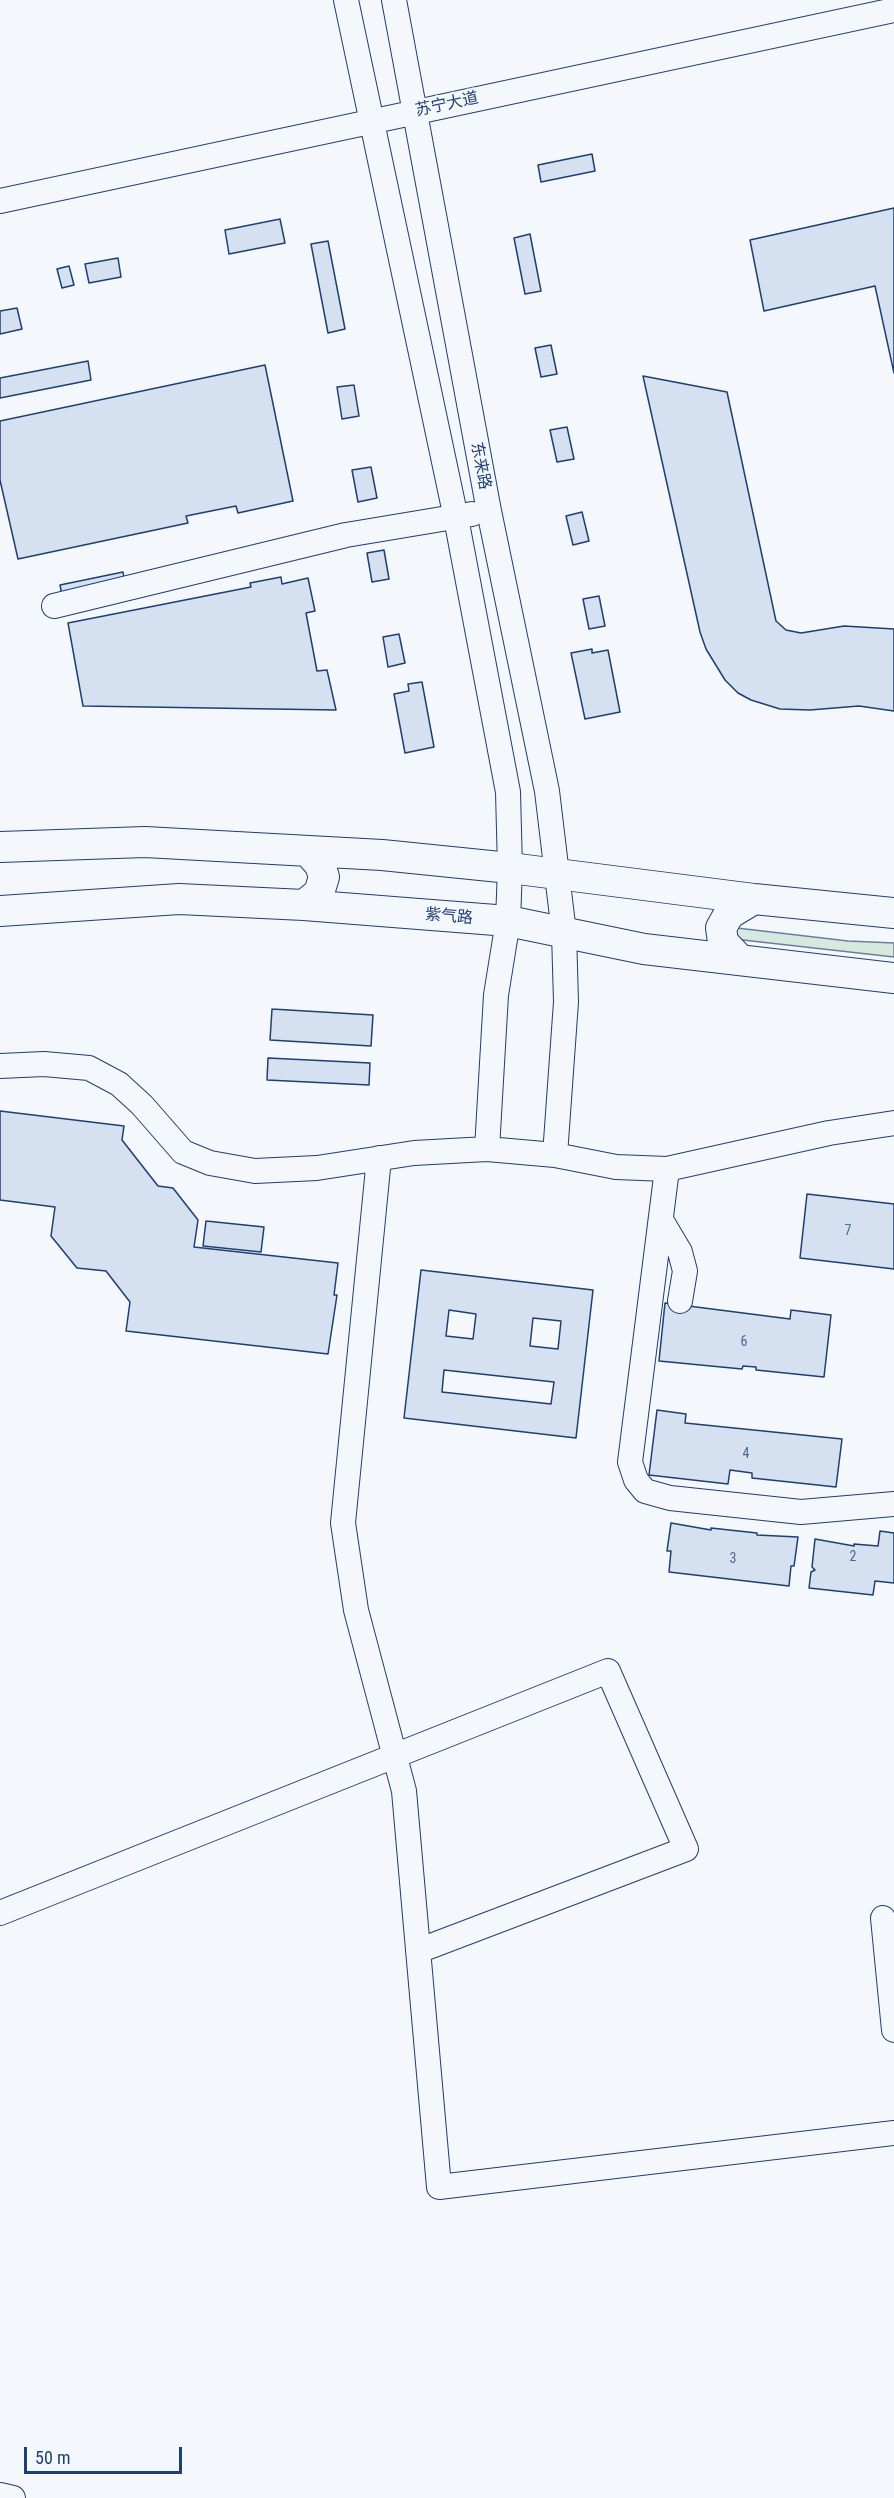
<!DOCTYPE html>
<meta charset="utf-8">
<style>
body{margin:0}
#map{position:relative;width:894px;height:2498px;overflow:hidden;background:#f4f7fb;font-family:"Roboto Condensed",sans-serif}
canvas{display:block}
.scale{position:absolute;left:24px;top:2447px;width:158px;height:27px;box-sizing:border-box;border:3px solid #1d3f73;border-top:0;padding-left:8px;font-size:18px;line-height:21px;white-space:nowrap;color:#1d3f73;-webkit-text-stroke:4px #f4f7fb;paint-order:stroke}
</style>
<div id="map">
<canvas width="894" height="2498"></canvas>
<div class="scale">50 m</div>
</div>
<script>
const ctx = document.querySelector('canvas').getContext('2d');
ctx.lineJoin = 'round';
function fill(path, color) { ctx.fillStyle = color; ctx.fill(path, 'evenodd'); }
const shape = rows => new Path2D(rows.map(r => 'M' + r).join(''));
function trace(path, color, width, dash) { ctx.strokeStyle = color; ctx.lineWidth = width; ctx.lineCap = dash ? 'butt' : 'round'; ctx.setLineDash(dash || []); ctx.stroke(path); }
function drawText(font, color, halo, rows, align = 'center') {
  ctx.font = font + ' "Roboto Condensed","Noto Sans SC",sans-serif'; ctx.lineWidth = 4.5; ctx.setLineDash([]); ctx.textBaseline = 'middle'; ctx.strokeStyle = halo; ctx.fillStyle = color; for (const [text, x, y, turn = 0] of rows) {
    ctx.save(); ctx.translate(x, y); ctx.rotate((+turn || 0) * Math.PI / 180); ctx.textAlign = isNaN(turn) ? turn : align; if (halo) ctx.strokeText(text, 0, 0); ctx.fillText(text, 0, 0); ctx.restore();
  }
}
const green = shape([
 [737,928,848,941,894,943,894,957,734,939,737,928]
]);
fill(green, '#d7e8df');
trace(green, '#687fa3', 1.5);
const building = shape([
 [592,154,595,171,541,182,538,165,592,154],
 [894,208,894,373,875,286,764,311,750,240,894,208],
 [280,219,285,243,229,254,225,230,280,219],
 [530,234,541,291,525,294,514,238,530,234],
 [328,241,345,329,328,333,311,244,328,241],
 [118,258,121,277,89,283,85,264,118,258],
 [69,266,74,285,62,288,57,269,69,266],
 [17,308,22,329,0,334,0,311,17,308],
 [551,345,557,374,541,377,535,348,551,345],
 [88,361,91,380,0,398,0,378,88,361],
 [265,365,293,501,238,513,236,506,186,516,188,523,18,559,0,480,0,421,265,365],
 [643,376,727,392,776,621,786,630,801,633,844,626,894,629,894,711,859,706,810,710,780,709,751,700,738,693,725,680,706,649,700,632,643,376],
 [354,385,359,416,342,419,337,387,354,385],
 [567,427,574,459,557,462,550,430,567,427],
 [371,467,377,498,358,502,352,470,371,467],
 [582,512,589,541,573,545,566,516,582,512],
 [384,550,389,579,372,582,367,553,384,550],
 [123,572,125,584,62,596,60,585,123,572],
 [281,577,282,584,308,578,315,611,306,613,317,671,327,670,336,710,83,706,68,623,251,587,250,583,281,577],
 [599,596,605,626,589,629,583,599,599,596],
 [399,634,405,663,388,667,383,637,399,634],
 [592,649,592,653,608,650,620,712,585,719,571,653,592,649],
 [422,682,434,747,405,753,394,694,409,691,408,684,422,682],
 [272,1009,373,1015,371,1046,270,1040,272,1009],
 [268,1058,370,1063,369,1085,267,1080,268,1058],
 [0,1111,124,1126,122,1140,158,1186,173,1188,198,1220,194,1247,338,1263,334,1295,337,1295,328,1354,126,1331,130,1302,106,1271,77,1268,51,1236,55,1207,0,1200,0,1111],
 [807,1194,894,1204,894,1269,800,1258,807,1194],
 [206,1221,264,1227,261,1252,203,1246,206,1221],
 [421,1270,593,1290,576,1438,404,1418,421,1270],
 [449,1310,476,1314,473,1339,446,1336,449,1310],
 [533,1318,561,1321,558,1349,530,1346,533,1318],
 [444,1370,554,1382,551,1404,442,1392,444,1370],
 [665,1303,790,1319,791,1310,831,1315,824,1377,756,1370,756,1367,743,1366,742,1369,659,1361,665,1303],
 [657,1410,686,1414,685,1423,842,1439,836,1487,752,1478,752,1473,730,1470,728,1484,649,1475,657,1410],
 [671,1523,711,1530,711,1528,757,1533,757,1535,798,1537,794,1566,791,1566,789,1586,669,1572,671,1551,667,1551,671,1523],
 [880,1531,894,1533,894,1583,875,1581,873,1595,809,1588,811,1572,815,1570,812,1567,815,1539,854,1546,854,1544,878,1546,880,1531]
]);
fill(building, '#d5e0f0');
trace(building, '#1d3f73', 1.5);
const minor = shape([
 [346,0,456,518,508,792,510,868,508,921,496,995,487,1149],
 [394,0,489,511,547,791,564,933,566,1002,555,1155],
 [0,201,894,10],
 [54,606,346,535,472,514],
 [0,1066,44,1064,89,1068,119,1084,142,1105,183,1152,210,1163,255,1171,317,1168,414,1153,487,1149,555,1155,616,1167,667,1169,829,1133,894,1123],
 [379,1158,343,1523,356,1610,404,1791,439,2187,894,2133],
 [667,1169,630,1462,636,1480,645,1491,670,1498,801,1512,894,1504],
 [661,1220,680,1252,685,1271,680,1301],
 [0,1913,608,1671,686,1849,418,1951],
 [883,1918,894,2030],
 [0,2495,13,2498]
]);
const major = shape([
 [0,847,145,842,382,855,510,868,754,899,894,913],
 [304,905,319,893,324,877,320,865,308,851],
 [0,911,179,899,304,905,508,921,644,949,894,978],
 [740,960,723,942,721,928,729,914,754,899]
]);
trace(minor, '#1d3f73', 26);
trace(major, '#1d3f73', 32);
trace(minor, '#f4f7fb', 24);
trace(major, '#f4f7fb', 30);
drawText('14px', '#4b6792', null, [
 ["7",848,1231],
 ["6",744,1342],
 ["4",746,1454],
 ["2",853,1557],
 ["3",733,1559]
]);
drawText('16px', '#1d3f73', '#f4f7fb', [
 ["苏宁大道",447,105,-12],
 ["东来路",480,466,79],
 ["紫气路",449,917,5]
]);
</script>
